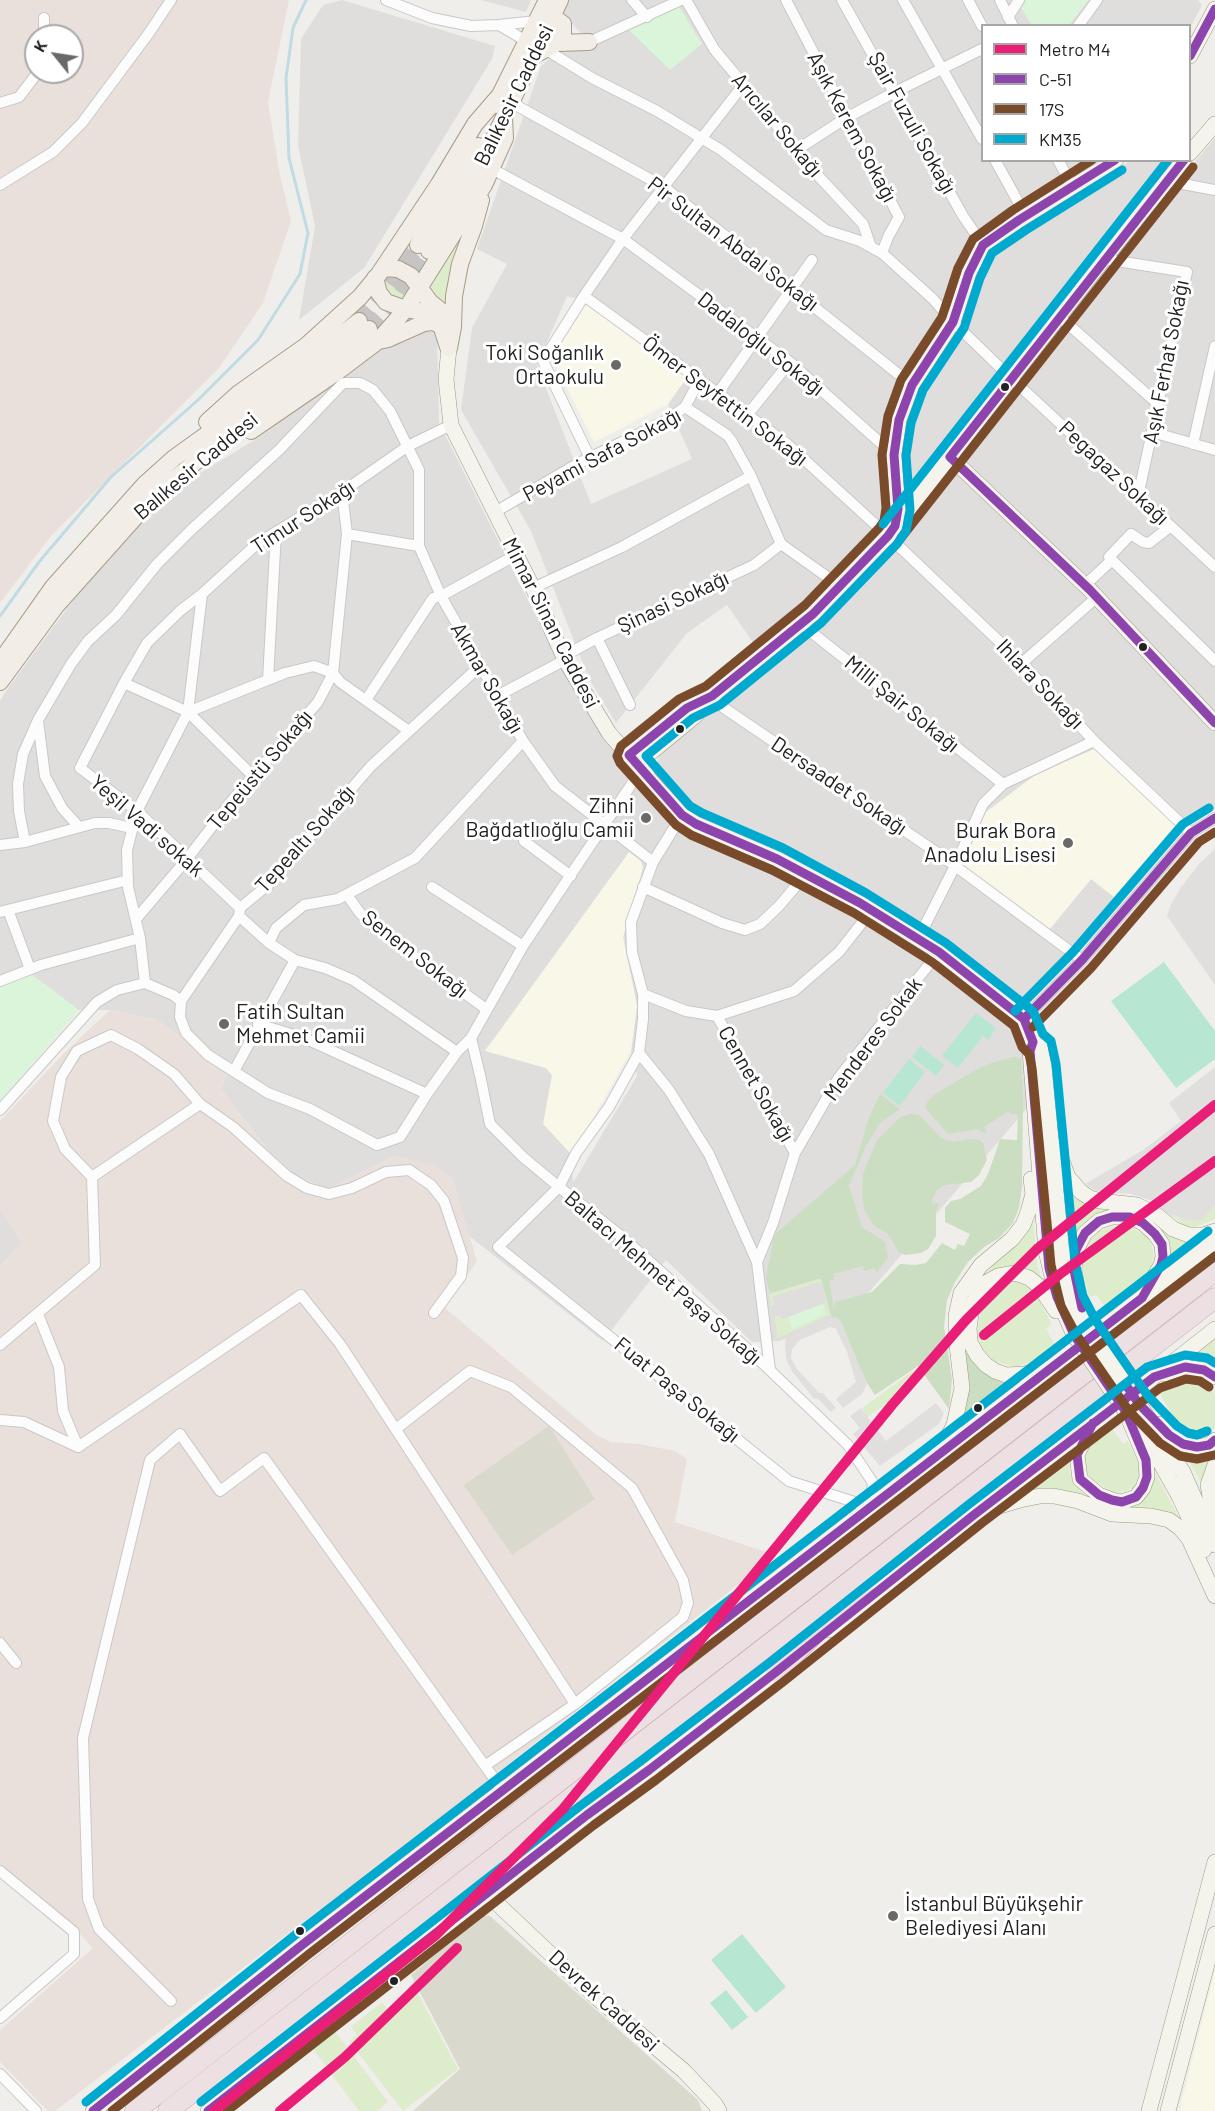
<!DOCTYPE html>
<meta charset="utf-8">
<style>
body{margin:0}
#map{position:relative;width:1215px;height:2111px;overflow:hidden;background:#f0eeeb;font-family:Barlow,sans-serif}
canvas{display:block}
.legend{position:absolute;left:981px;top:24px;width:210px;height:138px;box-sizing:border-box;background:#fff;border:2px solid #a7a7a7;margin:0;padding:8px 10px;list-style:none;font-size:18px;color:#222}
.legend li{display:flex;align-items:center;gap:12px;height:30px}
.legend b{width:30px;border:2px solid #a7a7a7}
.north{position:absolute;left:24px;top:24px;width:60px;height:60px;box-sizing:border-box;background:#fff;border:2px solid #a7a7a7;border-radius:50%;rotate:300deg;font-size:16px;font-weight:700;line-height:24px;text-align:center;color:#222}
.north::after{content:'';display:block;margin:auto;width:21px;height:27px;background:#6a6968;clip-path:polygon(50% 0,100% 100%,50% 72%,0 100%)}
</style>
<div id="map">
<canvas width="1215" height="2111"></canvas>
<ul class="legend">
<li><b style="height:8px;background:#e91e76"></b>Metro M4</li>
<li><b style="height:8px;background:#8e44ad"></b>C-51</li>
<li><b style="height:8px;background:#7a4b2a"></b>17S</li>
<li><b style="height:8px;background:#00a9ce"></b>KM35</li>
</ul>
<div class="north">K</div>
</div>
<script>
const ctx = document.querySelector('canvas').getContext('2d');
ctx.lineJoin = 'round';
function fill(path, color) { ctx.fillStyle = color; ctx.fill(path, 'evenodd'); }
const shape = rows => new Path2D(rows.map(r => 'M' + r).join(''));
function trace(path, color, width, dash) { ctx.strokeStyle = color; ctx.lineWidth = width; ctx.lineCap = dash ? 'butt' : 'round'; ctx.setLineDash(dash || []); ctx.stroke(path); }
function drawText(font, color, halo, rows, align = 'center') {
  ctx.font = font + ' Barlow,sans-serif'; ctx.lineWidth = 6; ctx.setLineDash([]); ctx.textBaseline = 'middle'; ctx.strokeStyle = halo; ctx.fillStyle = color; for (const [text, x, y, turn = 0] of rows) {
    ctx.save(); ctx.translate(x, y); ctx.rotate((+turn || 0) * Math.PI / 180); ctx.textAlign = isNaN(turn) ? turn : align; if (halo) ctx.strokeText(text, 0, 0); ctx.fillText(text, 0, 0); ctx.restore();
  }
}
fill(shape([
 [342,0,495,46,492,59,364,268,299,320,315,226,298,145,301,39,323,5],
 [481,0,531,0,526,12],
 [569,0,1198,0,1202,5,1190,28,1190,26,982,26,982,160,1101,161,975,245,940,326,903,369,884,430,886,518,798,608,754,644,727,605,687,633,616,723,589,679,531,531,461,410,472,328,507,264,477,249,541,66,581,33,562,14],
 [567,296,586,302,688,375,668,404,692,459,591,504,537,365],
 [1215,138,1215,810,1179,829,1094,749,1047,933,1091,879,1122,903,1025,1008,900,919,803,863,691,808,657,764,660,753,824,620,955,470,1118,255],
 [1130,161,1171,161,918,481,907,480,899,473,907,419,960,321,984,251],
 [430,326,437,336,439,423,569,681,629,767,687,823,857,906,941,959,1016,1017,1020,1031,1029,1106,847,1318,779,1341,752,1342,666,1260,603,1341,469,1236,452,1178,395,1156,328,1189,295,1175,266,1148,221,1089,228,1070,157,1020,110,1010,79,1010,32,975,0,986,0,701,8,688,86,583,164,495,258,438,363,361,398,339],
 [643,867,623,937,637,1006,631,1051,637,1076,573,1183,572,1155,552,1075,546,1068,485,1050],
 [0,1209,22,1243,0,1266]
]), '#dfdedc');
fill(shape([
 [586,302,689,375,668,404,594,442,551,356],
 [1094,749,1179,829,1122,903,1091,879,1046,933,964,866,969,845,986,812,1035,775],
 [629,852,641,861,643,867,623,937,637,1006,631,1051,572,1155,543,1124,552,1075,546,1068,485,1051],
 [1215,1970,1215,2111,1180,2111,1182,2100]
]), '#f8f7e8');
fill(shape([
 [0,0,289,0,268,102,280,175,291,221,263,303,219,368,51,536,0,603],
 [36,36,72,36,72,72,36,72],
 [110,1010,157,1020,228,1070,221,1089,266,1148,295,1175,328,1189,395,1156,431,1164,452,1178,477,1261,445,1308,595,1434,611,1442,640,1444,675,1451,687,1459,675,1522,776,1555,488,1780,482,1791,311,1916,55,2111,48,2111,0,2062,0,2030,93,1948,78,1932,0,1866,0,1266,22,1243,0,1209,0,1121,64,1053]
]), '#eae0db');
fill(shape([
 [549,1426,595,1499,512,1555,464,1485],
 [482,1915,490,1916,698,2100,702,2111,413,2111,460,2069,411,1975]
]), '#d9d9cd');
fill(shape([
 [467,226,450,310,431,293,432,280],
 [395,277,405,281,408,288,403,298,396,300,384,287,388,280],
 [1063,1181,1084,1203,1092,1207,1115,1207,1071,1247],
 [1215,1206,1215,1219,1195,1227,1186,1226,1167,1213,1186,1220,1200,1221],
 [1033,1215,1037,1264,1042,1280,1023,1268,1007,1266,994,1269,984,1276,997,1261,995,1259],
 [1147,1216,1184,1240,1198,1243,1170,1265],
 [1119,1225,1130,1226,1147,1237,1152,1245,1154,1256,1151,1267,1144,1279,1107,1309,1096,1295,1089,1297,1083,1274,1083,1261,1086,1248,1091,1239,1100,1231],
 [819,1279,822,1281,830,1315,778,1338,774,1317,780,1315,782,1319,788,1317,792,1330,826,1314,823,1304,826,1302,822,1283,819,1282,772,1297,775,1305,771,1306,769,1294],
 [1016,1282,1024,1285,1032,1291,1040,1302,1052,1325,1046,1328,1057,1349,1038,1360,1016,1367,996,1362,987,1354,980,1344,977,1332,982,1306,989,1292,994,1287,1006,1283],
 [1215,1340,1215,1370,1203,1362,1188,1360],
 [913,1371,919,1380,868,1417,862,1408],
 [1183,1376,1199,1378,1208,1383,1215,1394,1215,1428,1204,1437,1189,1438,1180,1432,1163,1415,1169,1410,1157,1388],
 [1110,1426,1123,1444,1128,1441,1140,1467,1137,1483,1132,1488,1123,1492,1115,1493,1107,1489,1091,1478,1086,1470,1085,1458,1089,1448,1094,1439],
 [1215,1448,1215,1456,1211,1461,1204,1487,1184,1453,1203,1453],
 [1069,1463,1070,1474,1077,1486,1085,1495,1076,1492,1075,1494,1031,1491],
 [1154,1473,1155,1473,1181,1521,1124,1510],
 [417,1992,458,2069,403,2111,349,2041,357,2035,351,2027,377,2006,382,2002,391,2014],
 [335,2031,388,2102,377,2111,359,2111,313,2049]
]), '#ddeccb');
fill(shape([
 [1013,1057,1021,1058,1023,1097,1022,1186,1019,1208,1013,1223,999,1238,984,1247,968,1262,955,1282,947,1300,944,1327,952,1380,949,1409,918,1366,875,1395,867,1383,836,1317,833,1318,831,1314,821,1278,770,1293,766,1278,774,1235,855,1165,868,1120,880,1094,900,1109,880,1123,866,1146,849,1186,862,1227,885,1242,888,1258,876,1273,875,1268,864,1271,863,1266,833,1274,834,1280,829,1281,834,1309,835,1302,872,1292,900,1264,916,1265,926,1263,942,1243,955,1250,958,1244,964,1246,970,1234,945,1222,945,1208,951,1201,960,1199,981,1186,988,1174,1000,1139,1017,1140,1018,1114,1011,1114,1009,1111,984,1127,987,1132,985,1133,977,1129,948,1134,926,1109,927,1102,934,1095,970,1073,988,1064],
 [910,1114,919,1115,941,1138,952,1142,971,1139,979,1140,983,1143,987,1160,979,1175,971,1182,945,1185,937,1190,932,1200,933,1204,939,1203,936,1212,936,1236,928,1249,921,1253,905,1255,899,1252,887,1233,876,1227,871,1221,864,1209,862,1194,863,1174,877,1140,899,1118],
 [967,1353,984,1373,995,1378,1010,1381,970,1413,963,1415,962,1354]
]), '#cbdec1');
fill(shape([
 [1026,0,1089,0,1069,25,1032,26,1021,8],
 [678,5,702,44,670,70,629,30],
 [32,975,79,1010,0,1101,0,986],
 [823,1304,826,1314,792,1330,788,1317]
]), '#daf5da');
fill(shape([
 [1164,962,1215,1031,1215,1059,1176,1088,1111,1001],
 [976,1013,996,1028,988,1040,979,1033,982,1037,958,1068,942,1056],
 [920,1046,944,1065,936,1076,912,1057],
 [909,1059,925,1072,900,1106,883,1093],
 [742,1934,786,1987,756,2013,711,1960],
 [726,1990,748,2017,732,2030,710,2003]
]), '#b7e6d2');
fill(shape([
 [1215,849,1215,985,1167,916,1171,904,1182,886,1200,863],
 [1215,1067,1215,1206,1200,1221,1186,1220,1167,1213,1150,1200,1131,1194,1097,1191,1085,1184,1143,1150,1181,1121,1169,1103],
 [836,1317,841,1321,867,1384,862,1394,843,1408,836,1399,856,1382,847,1352,836,1329,830,1327,800,1340,792,1349,791,1358,797,1369,819,1393,823,1393,836,1408,831,1412,817,1398,814,1399,792,1371,786,1359,785,1344,786,1338],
 [936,1403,944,1413,939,1424,880,1466,853,1434,860,1428,850,1416,861,1408,886,1441]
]), '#e0dfde');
trace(shape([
 [0,616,39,562,111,477,198,400,258,340,300,274,308,233,289,158,286,78,293,28,306,0]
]), '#bfdbe3', 3);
trace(shape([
 [359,321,390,286,418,245],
 [369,329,401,294,429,251]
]), '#c7c5c3', 16, [16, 8]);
const street = shape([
 [386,0,432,18,471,26,499,25],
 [632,0,647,17],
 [686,0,714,49,773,120,795,151,863,224,871,247],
 [786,0,899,217,888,237,882,253],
 [842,0,963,216,983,245],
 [903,0,982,139],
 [968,0,982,26],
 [1000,0,1013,26],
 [1008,17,1019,0],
 [44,18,44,36],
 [1078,26,1097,0],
 [526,41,499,25,536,21],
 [589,42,681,0],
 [545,49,592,78,657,111,721,150,826,230,860,241,882,253,933,299,953,322,1012,379,1215,567],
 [510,102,664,187,912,385],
 [0,103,19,97,38,72],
 [795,151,846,118,895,92,982,49],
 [995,160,1026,216],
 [1058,160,1073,187],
 [492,169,623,239,790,362,894,455],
 [1167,181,1215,190],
 [0,185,53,152,82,123,149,33,171,0],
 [1104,259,1187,272,1138,496],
 [584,296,785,442,888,536,1022,663,1094,741,1191,833],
 [1060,317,1158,404],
 [718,393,812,260],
 [685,407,700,379],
 [748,414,790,362],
 [1152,432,1215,450],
 [1193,444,1215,346],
 [590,458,543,361,584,296,623,239,744,84],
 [495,512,579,463,667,420,685,407,727,435,731,440,751,476,781,544,840,586],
 [1171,526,1149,543,1143,542,1131,534,1109,557,1215,661],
 [347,534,419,546],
 [1085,585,1112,560],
 [533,588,622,547,751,476],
 [202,594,181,610,147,643,124,683,80,768,137,811,240,908],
 [801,624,1003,784],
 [597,638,630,705],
 [1022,663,1096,598],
 [268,680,276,532],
 [124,683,188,712,253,776],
 [497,696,565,660,573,651,597,638,754,565,781,544],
 [712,696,724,708,939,854,1082,960],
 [366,700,433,598,441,596,516,555],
 [188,712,202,594,258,543,342,492,408,446,451,425],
 [38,721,45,776,62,808,79,827],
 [524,841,571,876],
 [25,842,19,811,18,784,23,754,38,720,71,664,88,641,116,615,157,564,191,530,279,450,343,383,360,383,373,390,390,411,419,470,419,546,441,596,523,741,555,786,653,862],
 [0,845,25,842,95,823,109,823,132,828],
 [432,887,523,946],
 [643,887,722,923,745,930,760,924,779,906,806,874],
 [347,895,360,913,382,933,486,1009],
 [8,910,30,969],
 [0,912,128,880],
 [239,916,269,943,295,960,325,968,353,980,457,1052],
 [136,919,187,859,234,798,318,702,333,673,347,534,342,492],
 [918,939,955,866,983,804,1003,784,1094,741],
 [269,943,276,928,304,905,338,899,415,858,523,741],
 [0,981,41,965,140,938],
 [145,983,140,938,128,887,127,850,137,811,188,712,285,673,314,666,333,673,340,682,409,731],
 [145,983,173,995,181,1001,239,916,240,908,269,884,371,766,480,666],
 [643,994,686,1011,717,1016,794,991,839,952,872,910],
 [181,1001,180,1017,186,1033,208,1055,268,1093,310,1109,377,1145,400,1137,427,1094,457,1052,471,1038,523,946,641,770],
 [717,1016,795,1153],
 [1024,1019,1082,960,1191,833,1215,818],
 [258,1024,304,1038,427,1094],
 [471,1038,480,1075,490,1124,523,1157,559,1187,621,1236,754,1355,848,1445,873,1483,870,1507,789,1481,498,1247,559,1187,576,1153,609,1107,639,1053,643,1019,643,994,632,952,631,922,653,862,682,815],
 [639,1053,669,1090,709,1154,757,1262,770,1370],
 [234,1071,295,960],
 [0,1110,97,1002,117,990,145,983],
 [92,1177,200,1104],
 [757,1262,773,1223,795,1153,839,1077,939,952],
 [0,1345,95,1265,92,1177,65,1149,53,1121,61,1077,77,1051,111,1035,138,1049,174,1074,200,1104,233,1127,287,1176,307,1188,329,1194,352,1188,386,1172,409,1170,431,1185,444,1201,463,1258,461,1276,434,1313],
 [0,1420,24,1422,78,1447,63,1411,59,1367,38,1314],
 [396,1429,470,1371,511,1387,632,1488,683,1580,688,1603,683,1617,575,1704],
 [78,1447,301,1295,340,1344,575,1704,486,1765],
 [0,1643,16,1663],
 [0,1871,74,1932,74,1954,0,2018],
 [171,2001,99,1929,88,1899,83,1738,150,1460,180,1434,220,1491,264,1458,503,1791],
 [0,2074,36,2111]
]);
const secondary = shape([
 [1190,56,1215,9],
 [1190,153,1215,124],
 [449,348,446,379,451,425,533,588,565,660,609,733,641,770,682,815,696,824,777,859,860,903,939,952,1024,1019,1033,1042,1030,1051,1046,1251,1057,1297,1074,1335],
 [950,457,1090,590,1215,723],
 [895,523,898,509,894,455,899,420,912,385,953,322,969,273,983,245,1019,220,1116,160],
 [629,755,687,708,707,699],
 [647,777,644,758,694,717,712,696,813,614,888,536,1104,259,1184,160],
 [1033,1042,1040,1046,1044,1066,1063,1264,1072,1300,1086,1327],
 [1060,1146,1061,1158,1068,1177,1081,1192,1090,1198,1100,1201,1137,1205,1158,1216,1173,1229,1189,1235,1203,1235,1215,1231],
 [1077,1286,1074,1270,1076,1250,1085,1233,1099,1221,1112,1217,1130,1217,1143,1223,1155,1234,1162,1244,1163,1257,1161,1265,1147,1289],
 [1045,1368,1025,1374,1006,1375,995,1371,986,1365,977,1355,970,1342,969,1328,972,1308,977,1294,987,1282,998,1276,1015,1273,1029,1278,1039,1286,1056,1311],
 [1165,1374,1185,1367,1204,1370,1215,1377],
 [1139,1404,1183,1472,1215,1545],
 [1159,1424,1183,1444,1197,1447,1209,1445,1215,1440],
 [1090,1428,1077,1455,1080,1479,1099,1495,1112,1500,1122,1502,1136,1497,1143,1488,1147,1477,1146,1460,1126,1412],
 [1144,1437,1156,1455,1179,1496,1204,1550],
 [938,1449,947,1438,954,1425,962,1388,956,1337,956,1316,961,1293,981,1265,1012,1239,1023,1225,1028,1212,1033,1194,1031,1179],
 [1215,1465,1208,1485,1215,1524],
 [986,1510,1020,1500,1040,1496,1054,1496,1078,1501,1112,1514,1151,1516,1169,1520,1180,1528,1189,1539,1215,1596],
 [830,1630,975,1514,1154,1377,1215,1329],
 [486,1893,597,1998,684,2071,715,2104,719,2111],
 [93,2111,302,1945,1215,1241],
 [208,2111,587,1815,649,1770,785,1665],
 [1149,2111,1215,1862],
 [1168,2111,1215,1934]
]);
const primary = shape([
 [543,16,545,15,552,16,563,24,563,34,557,43],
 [533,56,557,43,589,42],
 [495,105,547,0],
 [418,245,478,146],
 [429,251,485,157,560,0],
 [383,268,398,269,411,276,430,302,447,316],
 [375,278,379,293,386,302,406,309,424,312,435,318,441,325,448,347],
 [379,341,388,339,424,323,432,322,441,325],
 [449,348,453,327,454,296,460,264,474,226,481,200],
 [207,422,239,393,307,345,360,297,379,274,439,184,475,124,500,95],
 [251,431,337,372,378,341,406,309,484,185,505,138,504,118],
 [0,662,53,587,144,485,174,458,310,360,359,321],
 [0,682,56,606,155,495,237,428,320,369,369,329]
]);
const highway = shape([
 [776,1672,864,1585],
 [135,2111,1215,1271],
 [168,2111,1215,1298]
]);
trace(street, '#c9c8c7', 12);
trace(secondary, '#999a82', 16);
trace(primary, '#a79c86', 18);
trace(highway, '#c5a2ac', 21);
trace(street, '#fdfcfc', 10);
trace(secondary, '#f4f4ed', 15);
trace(primary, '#f3ede7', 16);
trace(highway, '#ece0e2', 20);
const secondaryBridge = shape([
 [1086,1327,1139,1404],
 [1074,1335,1126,1412]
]);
trace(secondaryBridge, '#999a82', 16, []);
trace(secondaryBridge, '#f4f4ed', 15);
trace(shape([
 [1190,56,1215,9],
 [1184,160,950,457,1090,590,1215,723],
 [1024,1019,1082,960,1191,833,1215,818],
 [1128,1388,1139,1404,1169,1435,1183,1444,1197,1447,1209,1445,1215,1440],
 [1093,1423,1077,1455,1080,1479,1099,1495,1112,1500,1122,1502,1136,1497,1143,1488,1147,1477,1146,1460,1126,1412,1074,1335,1057,1297,1049,1268,1030,1051,1033,1042,1024,1019,939,952,860,903,777,859,696,824,682,815,629,755,687,708,712,696,813,614,888,536,895,526,898,509,894,455,899,420,912,385,953,322,969,273,983,245,1019,220,1115,160],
 [93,2111,302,1945,1142,1298,1161,1265,1163,1257,1162,1244,1155,1234,1143,1223,1130,1217,1112,1217,1099,1221,1085,1233,1076,1250,1074,1270,1082,1308],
 [208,2111,587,1815,649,1770,776,1672,975,1514,1154,1377,1185,1367,1204,1370,1215,1377]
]), '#8e44ad', 9);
trace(shape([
 [1092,160,1013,210,973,239,958,268,942,317,901,380,888,416,882,455,886,508,884,521,879,528,805,605,706,686,679,699,621,746,617,756,620,763,676,825,691,835,772,870,854,913,932,962,1014,1026,1022,1047,1029,1054,1032,1068,1051,1265,1061,1306,1076,1334,1129,1411,1160,1443,1180,1456,1197,1459,1215,1455],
 [901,538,1193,167],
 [1033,1027,1091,968,1199,842,1215,832],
 [112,2111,309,1954,1215,1256],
 [227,2111,594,1825,656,1780,783,1682,982,1523,1160,1388,1186,1379,1200,1381,1209,1387]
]), '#7a4b2a', 9);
trace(shape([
 [1122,170,1026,230,992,253,980,278,964,328,923,390,911,423,906,455,910,510,906,531,897,544,821,623,720,705,693,718,646,756,690,806,702,813,783,848,866,893,946,943,1033,1011,1043,1034,1051,1041,1056,1064,1075,1262,1083,1296,1096,1321,1148,1396,1177,1426,1188,1433,1197,1435,1207,1431],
 [883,524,1168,160],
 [1015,1011,1073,952,1183,824,1209,808],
 [86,2102,295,1935,1208,1231],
 [201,2102,580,1806,642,1760,769,1663,968,1505,1147,1367,1185,1355,1207,1358,1215,1363]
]), '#00a9ce', 9);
trace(shape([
 [984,1335,1060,1274,1215,1161],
 [214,2111,436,1935,563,1809,892,1405,966,1320,1037,1249,1215,1105],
 [280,2111,345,2057,457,1948]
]), '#e91e76', 10);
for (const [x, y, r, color] of [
 [616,365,6,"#6a6968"],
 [1005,387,5,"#222"],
 [1143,647,5,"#222"],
 [680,729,5,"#222"],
 [646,818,6,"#6a6968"],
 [1068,843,6,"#6a6968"],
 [224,1024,6,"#6a6968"],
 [978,1408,5,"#222"],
 [893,1916,6,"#6a6968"],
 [300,1931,5,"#222"],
 [394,1981,5,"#222"]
]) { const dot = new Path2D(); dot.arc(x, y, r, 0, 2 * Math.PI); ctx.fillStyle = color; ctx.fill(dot); trace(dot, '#fff', 2); }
drawText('21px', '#222', '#fff', [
 ["Balıkesir Caddesi",514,95,-64],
 ["Şair Fuzuli Sokağı",912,123,61],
 ["Arıcılar Sokağı",777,125,50],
 ["Aşık Kerem Sokağı",852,127,62],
 ["Pir Sultan Abdal Sokağı",733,244,37],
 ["Dadaloğlu Sokağı",761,344,38],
 ["Aşık Ferhat Sokağı",1166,362,-79],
 ["Ömer Seyfettin Sokağı",725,401,37],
 ["Peyami Safa Sokağı",602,455,-28],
 ["Balıkesir Caddesi",196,466,-40],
 ["Pegagaz Sokağı",1114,473,43],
 ["Timur Sokağı",303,517,-33],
 ["Şinasi Sokağı",673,602,-25],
 ["Mimar Sinan Caddesi",551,623,63],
 ["Akmar Sokağı",487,678,60],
 ["Ihlara Sokağı",1040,684,46],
 ["Milli Şair Sokağı",902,704,39],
 ["Tepeüstü Sokağı",260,770,-50],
 ["Dersaadet Sokağı",839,786,34],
 ["Yeşil Vadi sokak",147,826,41],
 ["Tepealtı Sokağı",305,839,-48],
 ["Senem Sokağı",415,954,38],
 ["Menderes Sokak",873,1039,-53],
 ["Cennet Sokağı",756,1084,60],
 ["Baltacı Mehmet Paşa Sokağı",663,1278,41],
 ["Fuat Paşa Sokağı",677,1390,39],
 ["Devrek Caddesi",604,2001,42]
]);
drawText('21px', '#222', '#fff', [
 ["Toki Soğanlık",604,353],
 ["Ortaokulu",604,377],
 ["Zihni",634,806],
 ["Bağdatlıoğlu Camii",634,830],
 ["Burak Bora",1056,831],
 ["Anadolu Lisesi",1056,855],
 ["Fatih Sultan",236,1012,"left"],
 ["Mehmet Camii",236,1036,"left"],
 ["İstanbul Büyükşehir",905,1904,"left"],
 ["Belediyesi Alanı",905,1928,"left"]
], 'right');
</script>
